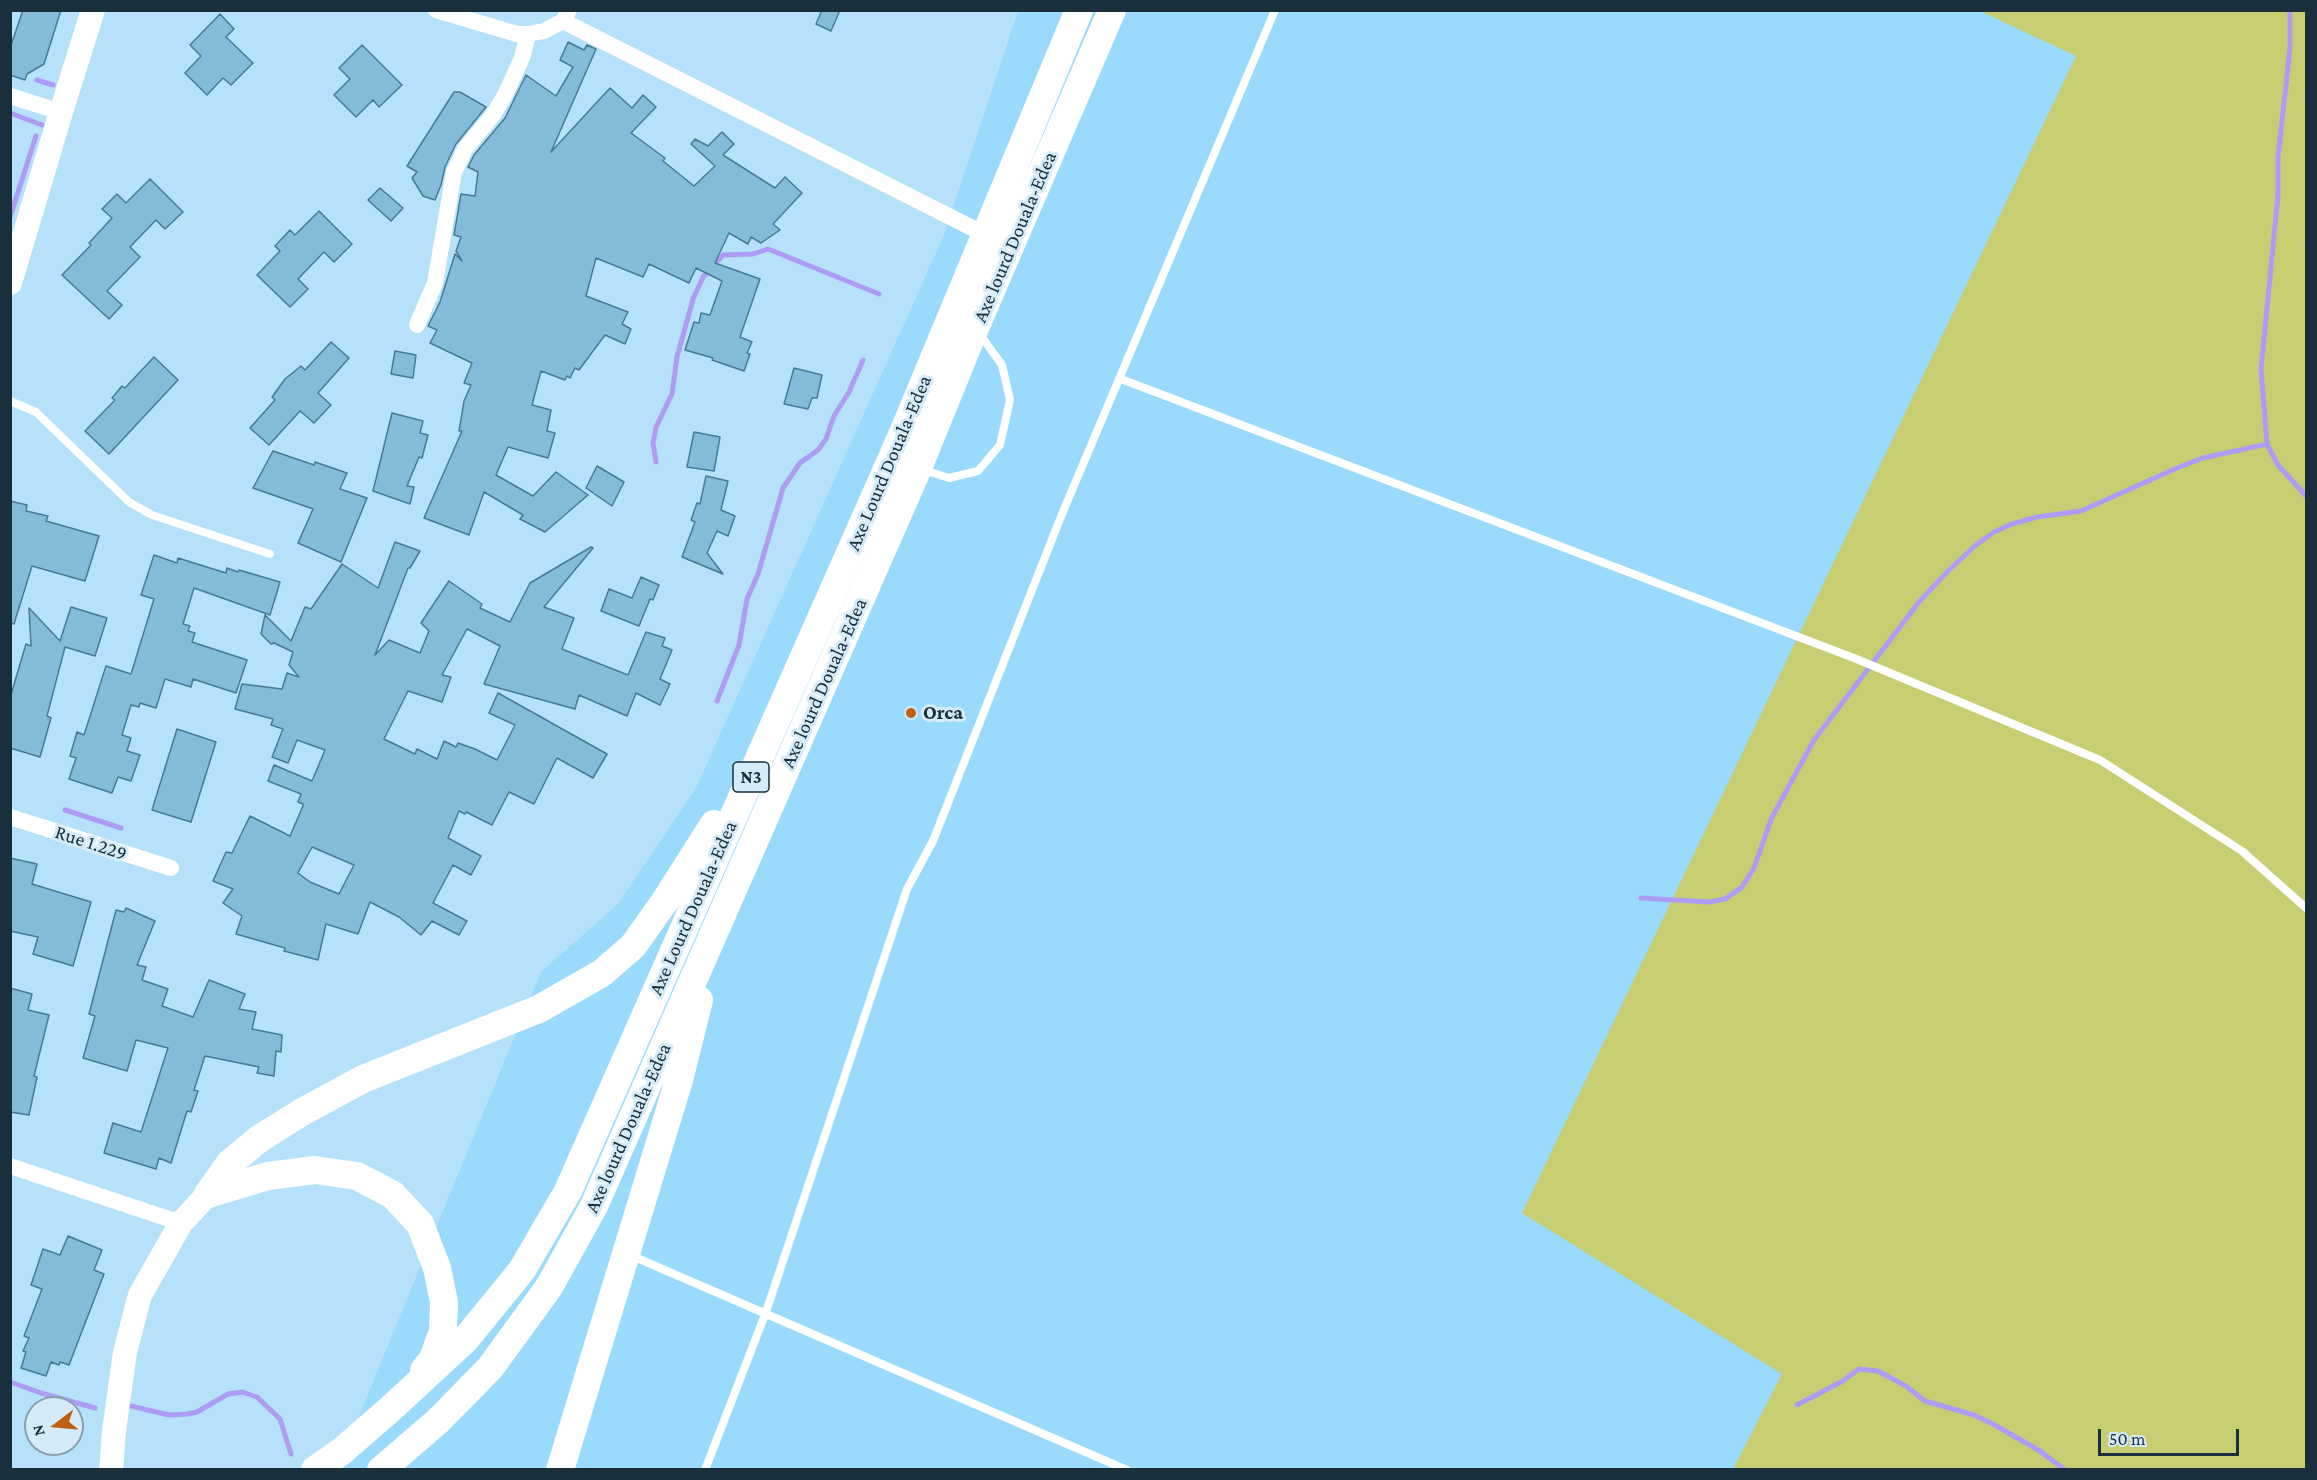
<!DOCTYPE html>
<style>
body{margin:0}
#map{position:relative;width:2317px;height:1480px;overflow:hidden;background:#b5e1fa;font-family:"Crimson Pro",serif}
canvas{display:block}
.frame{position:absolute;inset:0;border:12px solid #192f3b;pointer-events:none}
.north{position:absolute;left:24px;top:1396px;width:60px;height:60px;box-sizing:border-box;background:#d5ebf7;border:2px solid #8aa0ac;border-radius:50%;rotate:254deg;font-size:16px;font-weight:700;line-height:24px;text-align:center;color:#192f3b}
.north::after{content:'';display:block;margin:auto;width:21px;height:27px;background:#bd6012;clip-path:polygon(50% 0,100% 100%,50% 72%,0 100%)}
.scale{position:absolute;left:2098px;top:1429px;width:141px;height:27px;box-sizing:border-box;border:3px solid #192f3b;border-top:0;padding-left:8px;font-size:18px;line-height:21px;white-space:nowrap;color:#192f3b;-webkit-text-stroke:4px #d5ebf7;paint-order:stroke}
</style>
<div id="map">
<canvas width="2317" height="1480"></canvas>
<div class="frame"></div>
<div class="north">N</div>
<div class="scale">50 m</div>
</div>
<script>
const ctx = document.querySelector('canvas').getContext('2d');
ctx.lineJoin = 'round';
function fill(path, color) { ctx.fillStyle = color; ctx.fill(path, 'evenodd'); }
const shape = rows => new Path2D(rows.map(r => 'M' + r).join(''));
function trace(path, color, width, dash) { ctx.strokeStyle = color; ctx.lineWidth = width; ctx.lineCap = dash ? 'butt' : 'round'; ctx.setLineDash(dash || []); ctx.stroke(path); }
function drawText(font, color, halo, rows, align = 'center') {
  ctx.font = font + ' "Crimson Pro",serif'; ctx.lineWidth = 6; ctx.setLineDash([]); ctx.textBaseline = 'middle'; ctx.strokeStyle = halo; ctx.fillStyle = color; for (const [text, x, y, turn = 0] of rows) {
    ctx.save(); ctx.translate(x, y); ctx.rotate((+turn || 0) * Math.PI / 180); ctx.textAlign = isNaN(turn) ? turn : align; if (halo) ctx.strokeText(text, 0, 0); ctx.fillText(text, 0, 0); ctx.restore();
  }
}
fill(shape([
 [1980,10,2077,56,1523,1213,1783,1374,1733,1469,337,1470,541,972,618,904,696,788,944,235,1018,11]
]), '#9adafd');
fill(shape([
 [1980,11,2306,11,2306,1469,1733,1469,1782,1374,1522,1213,2076,56]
]), '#c6ce71');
trace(shape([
 [2290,10,2290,48,2278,157,2278,195,2261,369,2267,444,2278,465,2306,496],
 [37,80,53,85],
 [10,113,42,125],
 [10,217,36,136],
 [656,462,653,443,656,427,672,394,677,357,693,299,703,277,723,255,753,254,768,249,879,294],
 [717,701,739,645,747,599,758,574,783,488,800,463,818,450,826,439,834,416,849,392,863,360],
 [65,810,121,828],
 [1641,898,1709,902,1725,899,1742,887,1754,868,1772,817,1814,740,1919,602,1948,571,1976,545,1994,532,2012,524,2037,517,2081,511,2177,468,2203,458,2267,444],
 [10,1382,41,1393,95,1408],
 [1797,1405,1841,1382,1859,1369,1878,1371,1906,1386,1925,1401,1974,1415,1993,1424,2040,1451,2065,1470],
 [131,1406,169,1415,188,1414,197,1412,228,1394,242,1392,257,1397,280,1419,291,1454]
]), '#ae9bf6', 5);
const building = shape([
 [23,10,61,10,44,64,27,74,25,80,10,75,10,48,23,10],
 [822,10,840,10,831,31,816,24,822,10],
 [220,14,234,29,226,37,253,63,231,85,223,78,207,95,185,73,201,56,190,45,220,14],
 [568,42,584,50,587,45,596,49,551,152,610,88,632,108,643,95,656,107,631,133,665,158,663,161,694,186,715,166,691,144,695,139,708,146,722,132,734,144,723,155,775,188,785,177,802,193,773,224,780,230,761,243,751,237,748,244,729,233,715,263,760,279,740,337,752,342,747,353,750,354,744,371,712,360,713,358,685,350,694,322,699,323,701,313,710,315,722,281,696,268,689,283,649,264,643,277,596,258,586,296,628,312,622,324,631,329,625,344,605,335,579,370,575,368,570,378,567,376,565,380,541,371,532,405,551,410,547,431,555,433,548,458,508,447,496,475,533,496,556,472,588,495,545,532,520,519,523,515,484,492,469,535,424,518,462,431,459,431,464,401,471,385,464,383,472,363,430,343,437,330,428,326,440,302,455,254,462,261,456,251,461,237,454,235,461,194,475,196,478,172,468,167,474,155,505,118,526,75,556,96,573,67,560,60,568,42],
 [362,45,402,85,379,107,373,100,356,117,334,95,350,79,339,68,362,45],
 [454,92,460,92,486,107,456,144,445,167,441,185,435,200,423,196,412,178,417,172,407,166,454,92],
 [150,179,183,212,165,229,156,220,130,247,140,257,107,291,122,305,109,319,62,275,91,245,89,243,112,218,102,209,117,194,126,203,150,179],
 [380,188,403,208,391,221,368,200,380,188],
 [319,211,352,244,334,262,324,252,298,279,308,289,290,307,257,275,280,251,275,246,290,230,295,235,319,211],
 [331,342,349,358,318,393,331,405,314,423,300,411,269,445,250,428,275,400,272,397,285,379,301,366,305,370,331,342],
 [395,351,416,355,413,378,391,374,395,351],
 [154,357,178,380,109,454,85,431,115,400,112,398,122,386,125,388,154,357],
 [794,368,822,375,817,398,812,398,808,409,784,404,794,368],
 [392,413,423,421,420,433,428,435,422,458,419,457,407,486,414,487,410,504,373,491,392,413],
 [694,432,720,437,714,471,687,467,694,432],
 [273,451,314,465,315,462,347,473,340,489,367,498,341,562,298,543,313,509,253,488,273,451],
 [597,466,624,482,612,506,586,488,597,466],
 [706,476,728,481,721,510,735,516,728,536,717,531,707,553,723,574,682,557,695,522,691,520,697,503,700,504,706,476],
 [10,501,27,505,26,511,48,516,46,521,99,536,85,581,32,566,14,624,10,623,10,501],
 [395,542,420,551,410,568,408,568,375,655,389,640,420,653,429,631,421,623,449,581,482,604,480,608,510,622,530,583,591,547,593,548,544,607,574,618,562,649,628,675,646,632,665,638,662,646,672,650,660,679,670,684,660,705,636,693,627,716,579,695,575,709,484,684,500,646,467,629,442,675,451,677,442,702,408,691,384,739,415,754,417,749,437,759,444,741,456,747,458,743,475,749,497,760,515,725,489,713,498,693,607,754,593,778,557,758,534,804,509,792,492,825,466,812,465,814,459,811,448,838,481,856,471,875,453,865,433,903,467,921,459,935,432,921,421,935,399,917,370,902,358,934,326,924,318,960,284,951,285,948,236,934,242,916,223,903,233,889,213,881,226,852,232,853,250,816,290,836,303,806,303,804,298,802,301,794,268,781,274,765,312,781,325,750,297,740,288,763,272,757,283,729,271,725,273,719,235,709,242,684,282,689,287,673,299,677,289,665,293,652,274,643,271,644,261,634,265,615,291,641,305,607,311,609,342,564,378,588,395,542],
 [312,847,354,865,339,894,310,882,298,873,312,847],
 [154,555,177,563,178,558,226,573,227,568,238,572,239,570,280,582,270,615,194,588,183,624,190,626,188,631,195,633,192,642,247,660,236,693,193,679,191,687,165,679,156,708,140,703,139,707,131,705,122,735,131,738,127,751,140,755,131,781,118,777,112,793,69,779,76,758,70,756,77,732,84,735,106,666,131,674,154,599,141,595,154,555],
 [641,577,659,585,653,600,650,599,639,626,601,611,609,589,632,598,641,577],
 [71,607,107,618,95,656,65,647,47,716,51,718,40,757,10,748,10,698,26,644,31,646,29,608,60,641,71,607],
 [177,729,216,742,191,822,152,810,177,729],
 [10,858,37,864,32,884,91,902,73,966,33,954,38,937,10,931,10,858],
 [126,908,155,921,137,965,146,967,142,980,168,989,162,1006,193,1017,209,980,245,994,239,1009,256,1012,252,1029,282,1035,281,1052,276,1051,274,1076,257,1073,259,1067,205,1056,194,1090,198,1091,191,1112,187,1111,171,1163,159,1158,156,1169,104,1153,113,1123,141,1132,168,1048,136,1040,127,1071,83,1058,95,1016,89,1014,116,910,124,912,126,908],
 [10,988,32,994,28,1010,49,1015,34,1076,37,1077,29,1115,10,1112,10,988],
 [68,1236,102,1250,94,1270,104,1274,69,1365,60,1362,59,1365,51,1362,46,1376,21,1368,26,1352,23,1351,29,1338,24,1336,42,1289,31,1285,43,1249,60,1255,68,1236]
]);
fill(building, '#84bbd9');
trace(building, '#467b97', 1.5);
trace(shape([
 [1121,379,1854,658,2100,760,2242,851,2306,908],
 [10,401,36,412,129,502,152,515,270,554],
 [921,469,949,478,978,471,1000,445,1010,400,1002,365,979,333],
 [630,1255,1127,1470],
 [705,1470,766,1312,907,889,933,841,1062,514,1275,10]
]), '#fff', 8);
trace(shape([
 [436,10,517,34,528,34,544,31,563,21,569,10],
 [563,21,986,235],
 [10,96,61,112],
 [417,325,435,283,454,172,465,149,493,115,505,95,522,58,528,34],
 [10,817,171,868],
 [10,1166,181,1223]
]), '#fff', 16);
trace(shape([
 [10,283,61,112,93,10],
 [111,1470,114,1431,125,1352,140,1295,181,1223,208,1194]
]), '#fff', 24);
trace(shape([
 [208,1194,230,1163,259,1139,302,1112,363,1079,539,1009,602,973,633,946,665,901,714,824],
 [208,1194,268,1176,315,1170,357,1176,393,1195,420,1224,437,1268,444,1302,443,1331,433,1359,424,1370],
 [315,1470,342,1451,388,1411,465,1340,522,1270,568,1191,903,433,1079,10],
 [381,1470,438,1421,490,1368,549,1287,594,1206,918,468,975,328,1112,10],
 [560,1470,679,1080,699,1000]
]), '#fff', 28);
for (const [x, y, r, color] of [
 [911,713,6,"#bd6012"]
]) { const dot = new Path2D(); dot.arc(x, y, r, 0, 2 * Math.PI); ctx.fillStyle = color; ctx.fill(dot); trace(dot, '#d5ebf7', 2); }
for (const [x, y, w] of [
 [751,777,36]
]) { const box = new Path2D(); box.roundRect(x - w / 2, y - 15, w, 30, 4.5); ctx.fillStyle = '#d5ebf7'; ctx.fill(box); trace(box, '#192f3b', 1.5); }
drawText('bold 18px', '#192f3b', null, [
 ["N3",751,777]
]);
drawText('20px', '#192f3b', '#d5ebf7', [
 ["Axe lourd Douala-Edea",1015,237,-67],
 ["Axe Lourd Douala-Edea",889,463,-67],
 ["Axe lourd Douala-Edea",824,683,-66],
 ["Rue 1.229",91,843,18],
 ["Axe Lourd Douala-Edea",693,908,-66],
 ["Axe lourd Douala-Edea",628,1128,-66]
]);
drawText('bold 20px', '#192f3b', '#d5ebf7', [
 ["Orca",923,713]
], 'left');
</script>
